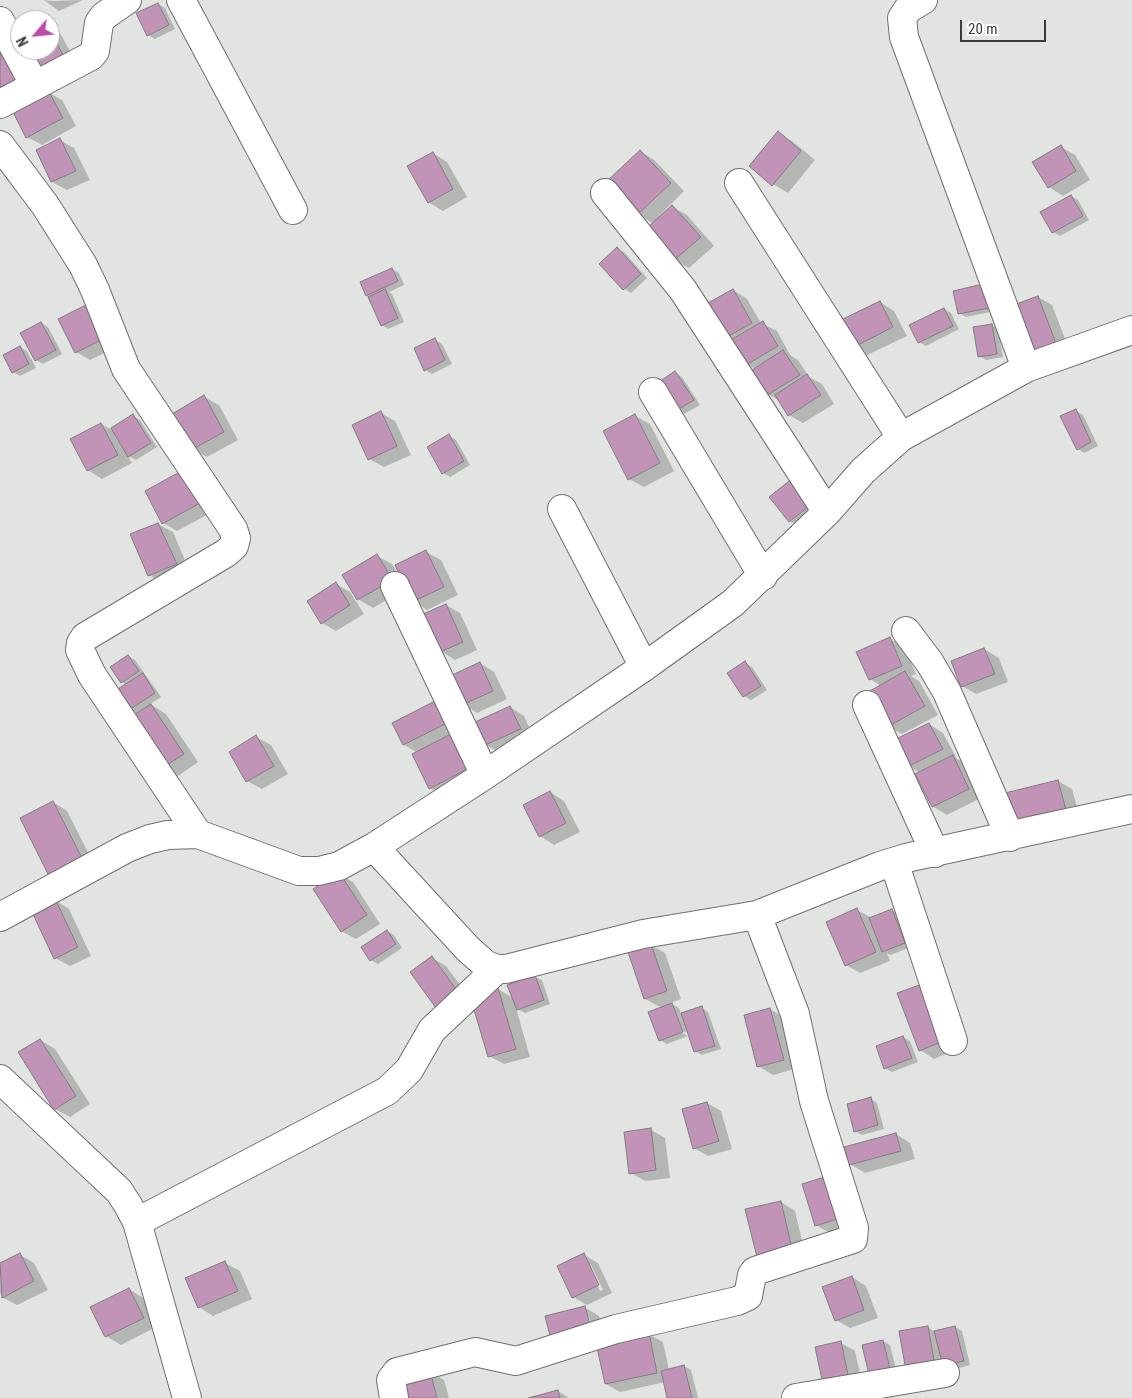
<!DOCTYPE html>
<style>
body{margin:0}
#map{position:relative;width:1132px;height:1398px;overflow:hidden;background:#e1e4e1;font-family:"Roboto Condensed",sans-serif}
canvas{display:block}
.north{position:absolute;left:10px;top:10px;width:50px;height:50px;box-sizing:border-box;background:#fff;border:1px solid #b0b1b0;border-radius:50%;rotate:242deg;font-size:14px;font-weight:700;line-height:20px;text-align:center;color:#3a3b3a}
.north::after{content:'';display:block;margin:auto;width:18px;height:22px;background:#bd4daa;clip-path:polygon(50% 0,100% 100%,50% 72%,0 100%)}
.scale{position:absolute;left:960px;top:20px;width:86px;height:22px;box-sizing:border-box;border:2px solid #3a3b3a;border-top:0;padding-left:6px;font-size:15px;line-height:18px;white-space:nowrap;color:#3a3b3a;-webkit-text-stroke:4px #fff;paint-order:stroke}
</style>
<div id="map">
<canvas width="1132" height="1398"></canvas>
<div class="north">N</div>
<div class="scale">20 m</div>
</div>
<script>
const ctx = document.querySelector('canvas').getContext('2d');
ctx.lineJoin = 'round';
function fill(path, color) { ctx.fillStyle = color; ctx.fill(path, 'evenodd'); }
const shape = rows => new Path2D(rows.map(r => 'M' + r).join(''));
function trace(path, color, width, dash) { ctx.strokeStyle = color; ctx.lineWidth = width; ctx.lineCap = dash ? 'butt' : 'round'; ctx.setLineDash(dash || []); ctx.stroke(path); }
fill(shape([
 [44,0,52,1,83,0,59,11],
 [158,4,165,8,175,29,155,39,148,35],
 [50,27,60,33,77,64,25,50,50,50],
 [48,92,62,100,76,126,42,145,27,137],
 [778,133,792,141,815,160,788,193,773,184],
 [60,140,74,148,90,180,67,190,52,182,38,150],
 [1061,147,1075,155,1090,180,1063,196,1049,187],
 [640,151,654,160,684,191,659,216,660,218,672,207,687,215,714,246,689,268,674,260,654,224,637,214],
 [433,153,447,162,467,197,443,211,428,202],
 [1071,196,1078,200,1089,220,1060,236,1053,232,1042,213],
 [618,249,624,252,647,278,631,293,624,289,601,264],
 [392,269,399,273,404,285,389,292,392,294,404,322,388,329,382,325,367,295],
 [983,285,995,311,966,317,959,313],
 [733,290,747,299,761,323,777,331,790,355,798,360,809,377,822,384,834,404,803,423,789,415,780,401,768,394,753,370,755,369,747,364,734,340,728,336],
 [1038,297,1052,305,1071,354,1046,364],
 [880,302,894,311,907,336,865,356,851,348],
 [944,309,951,313,959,329,926,346,919,342],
 [101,315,117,347,90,360,76,352],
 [41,323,48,327,62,354,43,364,36,360],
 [992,325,998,329,1003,357,986,360,979,356],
 [435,340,442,344,452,364,432,374,425,370],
 [20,347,27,351,36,368,20,376,13,372],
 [676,373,682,377,700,405,682,415,658,384],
 [204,397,219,405,238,440,207,457,192,449],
 [1076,411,1083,415,1098,446,1084,453,1078,449],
 [381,413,395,421,411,455,384,467,369,459],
 [133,416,140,420,157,447,136,460,127,455,132,463,102,479,88,470,101,424,111,429],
 [635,416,650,424,674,471,644,487,629,479],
 [449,436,456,440,470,465,450,477,443,473],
 [185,471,216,510,177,531,163,523],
 [771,497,826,511,805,529,790,521],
 [158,524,173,532,190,572,164,584,149,575],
 [426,552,441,560,458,595,427,610,413,601,407,588,373,608,358,599,344,575,377,556,392,564,399,576],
 [336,584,350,592,364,614,336,631,322,623],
 [446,605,460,613,477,650,455,660,441,651],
 [890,639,904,647,916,674,911,676,919,681,938,715,902,734,888,726,881,686,870,679],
 [984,649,999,658,1008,682,976,694,962,686],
 [128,656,135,660,161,697,150,704,166,714,198,762,175,778,115,692,126,685,122,682],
 [480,663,494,672,507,699,477,713,463,704],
 [745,663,752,667,767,690,751,700,744,696],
 [437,701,486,775,445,796,430,788,418,753,404,745,394,724],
 [510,707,524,716,534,738,500,753,486,745],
 [929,724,943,733,957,759,967,764,983,797,947,815,932,806,920,773,908,766],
 [256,737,271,745,288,774,262,789,247,781],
 [1058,781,1072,789,1080,818,1029,832],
 [550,792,564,801,580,832,554,845,540,836],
 [53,802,67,811,96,868,64,884],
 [339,874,353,882,380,924,356,939,341,931],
 [55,900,69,909,91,956,70,966,55,958],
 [857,910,872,918,892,910,899,914,911,947,890,955,887,953,890,961,860,973,846,965],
 [387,931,394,935,402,948,378,964,371,960],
 [651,945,665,953,681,999,670,1003,679,1008,681,1014,702,1008,708,1012,721,1049,702,1055,695,1051,689,1034,678,1028,677,1030,688,1036,667,1044,660,1040,662,1008,645,999,629,953],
 [432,958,446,966,472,1001,451,1015],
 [535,977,542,980,550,1004,525,1013,516,1008,530,1057,504,1064,489,1056,498,989,513,998],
 [939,992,960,1048,934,1059,920,1050],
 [770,1009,785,1018,798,1068,773,1075,758,1066],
 [903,1037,910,1041,918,1062,892,1072,885,1068],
 [40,1040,55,1049,90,1104,70,1117,55,1109],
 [871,1099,877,1103,884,1129,862,1135,855,1131],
 [707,1103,721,1111,732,1149,708,1156,694,1148],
 [651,1130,665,1138,670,1178,645,1181,631,1173],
 [896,1134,910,1143,915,1159,865,1173,850,1164],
 [803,1185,861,1224,830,1233,816,1225],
 [781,1202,795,1211,807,1261,773,1269],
 [20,1255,34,1263,48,1290,17,1305,2,1297,0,1292,0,1265],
 [584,1255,598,1263,612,1293,587,1305,573,1297],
 [588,1265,591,1265,603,1290,600,1291],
 [225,1263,240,1271,252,1299,213,1316,199,1307],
 [852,1277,866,1286,878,1318,850,1328,836,1320],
 [129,1289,143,1298,158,1326,121,1345,106,1336,92,1307],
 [584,1307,599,1316,606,1342,648,1334,663,1342,669,1370,684,1366,691,1370,698,1398,669,1398,665,1382,620,1392,606,1384,597,1343,567,1351],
 [586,1317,589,1317,595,1339],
 [927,1327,936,1332,955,1327,962,1331,970,1365,921,1379],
 [883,1341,890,1345,898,1377,878,1382],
 [841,1343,855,1351,864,1392,839,1397],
 [430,1372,444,1380,449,1398,405,1398],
 [558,1391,569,1398,533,1398]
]), '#0003');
const building = shape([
 [158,3,169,25,147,36,136,13,158,3],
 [50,31,63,55,35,71,23,50,50,50,50,31],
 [0,42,26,84,0,98,0,42],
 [48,90,63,118,26,138,12,110,48,90],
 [778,131,801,151,772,186,749,166,778,131],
 [60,138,76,171,51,182,36,150,60,138],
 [1061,145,1076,171,1048,188,1032,162,1061,145],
 [640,150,671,183,637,215,606,182,640,150],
 [433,152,453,189,428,203,407,166,433,152],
 [1071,195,1083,216,1052,233,1040,212,1071,195],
 [672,205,701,237,673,261,646,229,672,205],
 [617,247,641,274,623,290,599,264,617,247],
 [392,268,398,281,366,296,360,282,392,268],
 [983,284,989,308,958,314,953,291,983,284],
 [385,289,398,318,381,326,368,297,385,289],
 [733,289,752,323,727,337,708,303,733,289],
 [1038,296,1057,346,1030,357,1011,306,1038,296],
 [880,301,893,327,850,349,837,322,880,301],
 [86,305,103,339,75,353,58,319,86,305],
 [944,308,953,326,918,343,909,325,944,308],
 [763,321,778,346,746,365,731,340,763,321],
 [41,322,56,350,35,361,20,333,41,322],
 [992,324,997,354,978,357,973,327,992,324],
 [435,338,445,360,424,371,414,348,435,338],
 [20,346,29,364,12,373,3,355,20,346],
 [783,350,800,375,767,395,752,370,783,350],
 [675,371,694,400,674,412,656,384,675,371],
 [807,374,821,395,788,416,775,395,807,374],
 [204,395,224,432,191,450,172,414,204,395],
 [1076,409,1091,442,1077,450,1060,416,1076,409],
 [381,411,397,446,368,460,352,425,381,411],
 [133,414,151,443,128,457,111,428,133,414],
 [635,414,660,463,628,480,603,431,635,414],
 [101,423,118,455,87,471,70,439,101,423],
 [449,434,464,461,442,474,427,447,449,434],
 [185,469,202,502,162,524,145,491,185,469],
 [793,478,813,503,789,522,769,497,793,478],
 [158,523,177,564,148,576,130,534,158,523],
 [426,550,444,587,412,602,395,565,426,550],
 [377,554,393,580,357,600,342,575,377,554],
 [336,582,350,605,321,624,307,601,336,582],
 [446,604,463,642,440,652,423,614,446,604],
 [890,637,902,666,869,680,856,652,890,637],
 [984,648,995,674,961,687,951,661,984,648],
 [128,655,139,671,121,683,110,667,128,655],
 [745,661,761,686,743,697,727,673,745,661],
 [480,662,493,691,462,705,448,677,480,662],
 [905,671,925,706,887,727,868,692,905,671],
 [143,673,155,693,126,712,113,692,143,673],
 [437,700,449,722,403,745,392,723,437,700],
 [151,704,184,754,159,770,126,720,151,704],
 [510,706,521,729,485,745,475,722,510,706],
 [929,723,943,749,907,767,894,740,929,723],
 [455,732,473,766,429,789,412,754,455,732],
 [256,735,274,766,246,782,229,752,256,735],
 [953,755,969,789,932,807,915,774,953,755],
 [1058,780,1066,810,1014,824,1005,793,1058,780],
 [550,791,566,823,539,837,523,805,550,791],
 [53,801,83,860,49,876,20,818,53,801],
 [339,872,367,915,341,932,313,889,339,872],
 [55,899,78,947,54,959,31,910,55,899],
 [857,908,876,952,845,966,826,922,857,908],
 [892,909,905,943,882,952,869,918,892,909],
 [387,930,396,944,370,961,361,947,387,930],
 [651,944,667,991,644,999,628,952,651,944],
 [432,956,458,992,436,1008,410,972,432,956],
 [535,975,544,1000,517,1010,507,985,535,975],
 [925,983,946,1040,919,1051,897,993,925,983],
 [498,988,516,1049,488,1057,470,996,498,988],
 [672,1003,683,1032,659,1041,648,1012,672,1003],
 [702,1006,715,1046,694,1052,681,1013,702,1006],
 [770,1008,784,1060,757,1067,744,1015,770,1008],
 [903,1036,912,1058,884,1069,876,1046,903,1036],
 [40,1039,76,1096,54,1110,18,1052,40,1039],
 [871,1097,878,1125,854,1132,847,1104,871,1097],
 [707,1102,719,1141,693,1149,682,1109,707,1102],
 [651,1128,656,1170,629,1174,624,1132,651,1128],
 [896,1133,901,1151,849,1165,844,1147,896,1133],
 [834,1174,847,1216,815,1226,802,1184,834,1174],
 [781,1201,793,1253,758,1261,745,1209,781,1201],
 [20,1253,34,1281,2,1298,0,1263,20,1253],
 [584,1253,599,1285,572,1298,557,1266,584,1253],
 [225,1261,238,1291,198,1308,185,1278,225,1261],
 [852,1276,864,1310,835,1321,822,1287,852,1276],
 [129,1288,144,1318,105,1337,90,1307,129,1288],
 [585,1306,592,1333,552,1344,545,1316,585,1306],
 [928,1326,935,1366,906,1371,899,1331,928,1326],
 [955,1326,964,1361,943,1366,934,1331,955,1326],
 [649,1332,657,1373,605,1384,596,1343,649,1332],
 [883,1340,891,1373,870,1379,862,1345,883,1340],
 [841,1341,850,1384,824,1389,815,1347,841,1341],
 [684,1365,692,1398,667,1398,661,1371,684,1365],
 [430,1371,437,1398,404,1398,399,1379,430,1371],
 [558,1390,560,1398,528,1398,558,1390]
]);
fill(building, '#c193b6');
trace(building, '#817e80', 1);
const minor = shape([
 [181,0,293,210],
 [923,0,908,9,902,18,904,37,1026,368],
 [0,21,35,86],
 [0,104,91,56,95,51,99,23,104,16,127,0],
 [0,145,45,205,83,265,95,290,126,369,233,529,236,538,234,546,226,553,85,637,81,643,80,650,92,675,198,834],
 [739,183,901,437],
 [605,193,683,290,827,512],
 [653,392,763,576],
 [562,509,644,667],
 [395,586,485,775],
 [906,631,930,663,947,692,1010,837],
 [867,705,935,853],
 [374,847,468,949,486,965,497,969,506,969,643,934,757,915,880,866,906,858,1132,809],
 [894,862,953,1041],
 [0,917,127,848,150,839,168,835,198,834,299,871,319,871,339,866,374,847,485,775,644,667,733,603,827,512,863,471,901,437,1026,368,1132,330],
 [0,1079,119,1191,128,1205,137,1222,187,1398],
 [137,1222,387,1091,409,1070,432,1030,497,969],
 [394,1398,391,1380,397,1372,475,1352,516,1361,616,1329,737,1301,748,1296,752,1275,755,1271,853,1239,854,1228,814,1101,795,1014,757,915],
 [796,1398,945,1373]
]);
trace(minor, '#6e706e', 30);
trace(minor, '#fff', 28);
</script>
